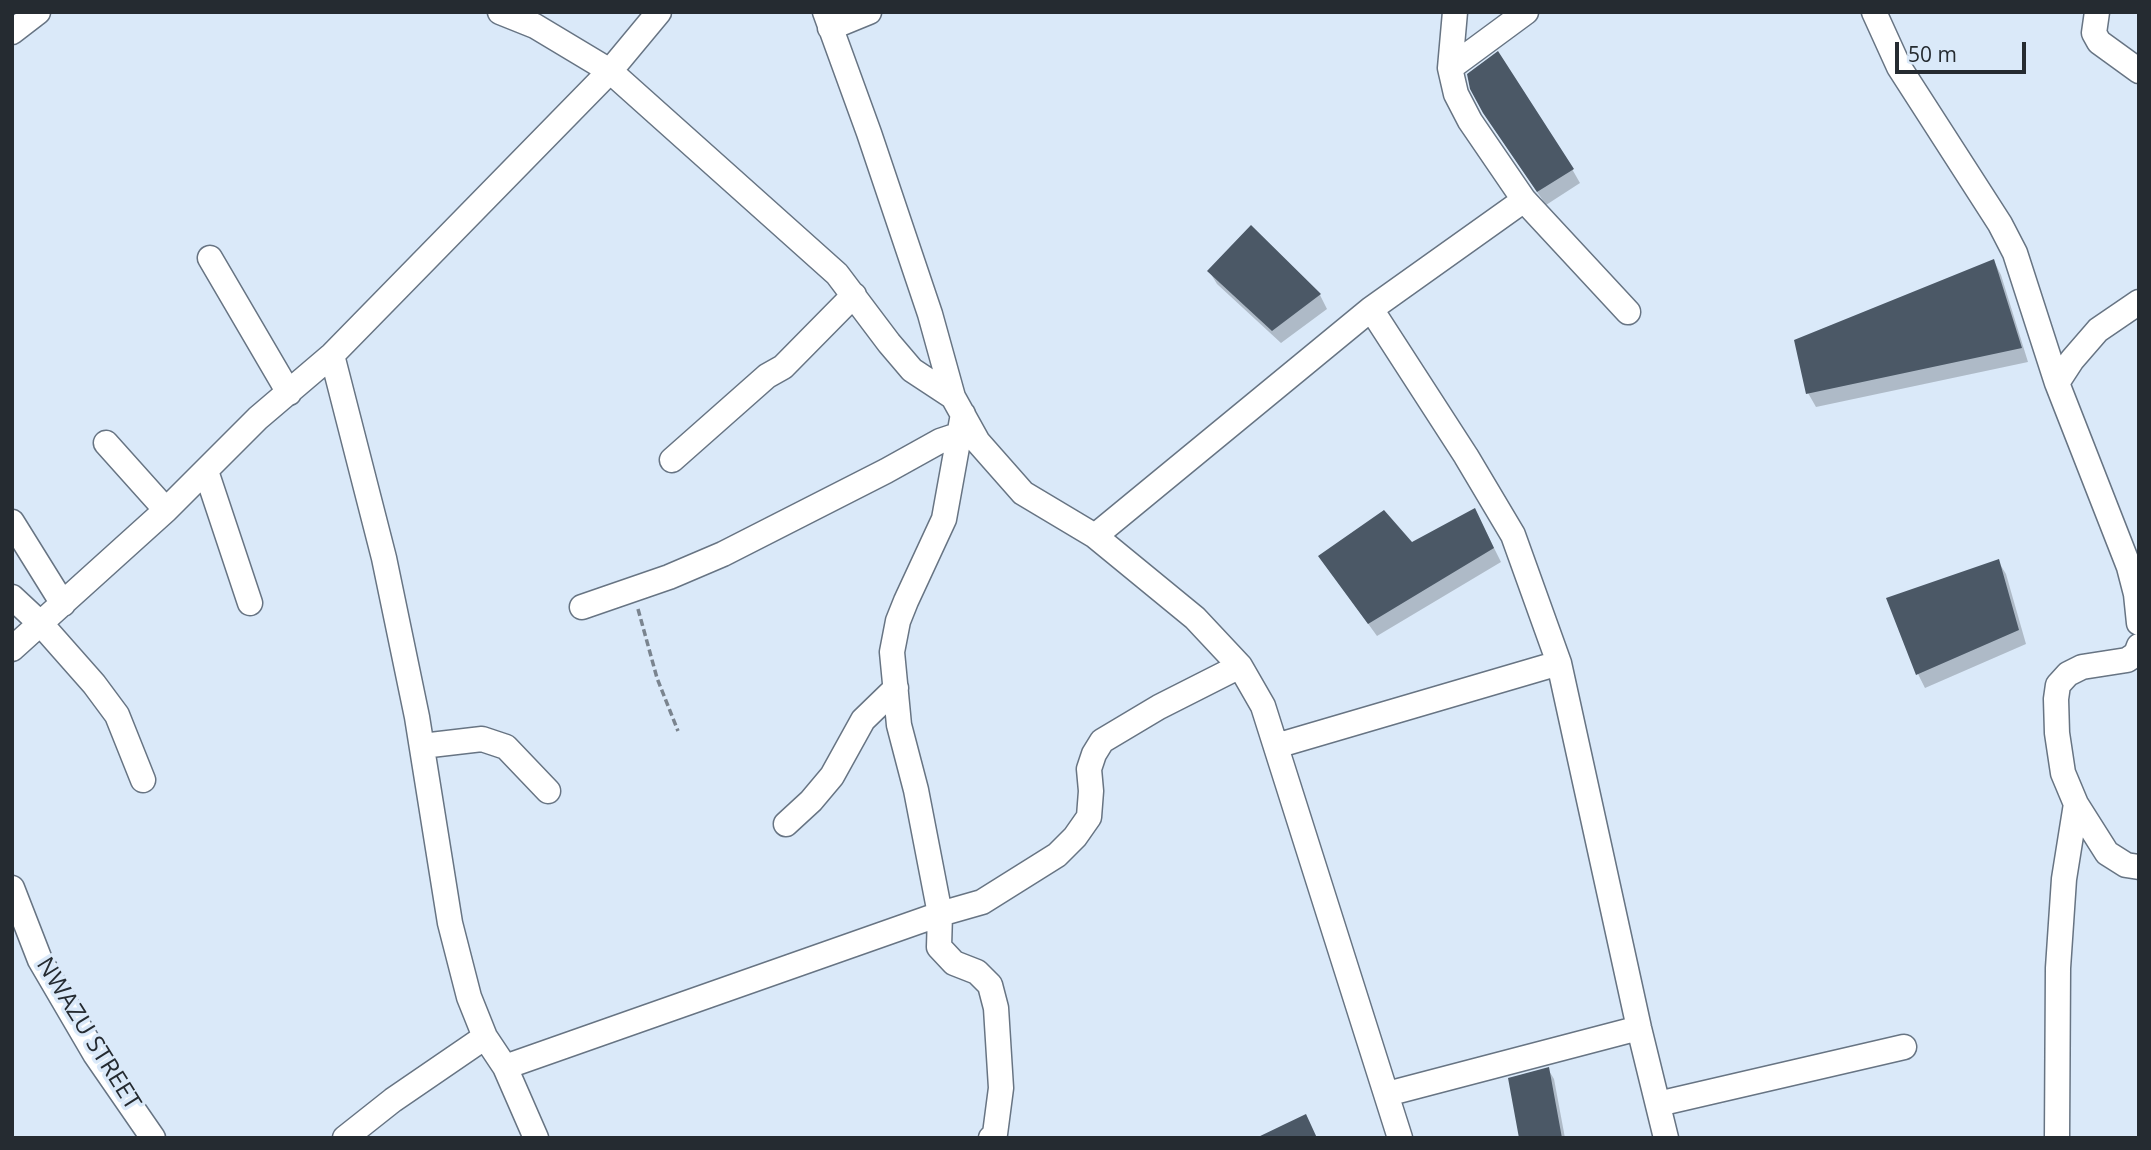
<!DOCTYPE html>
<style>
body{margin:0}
#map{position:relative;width:2151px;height:1150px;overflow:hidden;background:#dae9f9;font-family:"Open Sans",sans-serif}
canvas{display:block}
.frame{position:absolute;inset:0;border:14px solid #252b31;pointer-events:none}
.scale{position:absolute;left:1895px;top:42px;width:131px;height:32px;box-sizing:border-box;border:4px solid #252b31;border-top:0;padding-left:9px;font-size:21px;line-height:24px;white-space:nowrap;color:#252b31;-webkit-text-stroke:5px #dae9f9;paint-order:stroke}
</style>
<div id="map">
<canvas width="2151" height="1150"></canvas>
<div class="frame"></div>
<div class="scale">50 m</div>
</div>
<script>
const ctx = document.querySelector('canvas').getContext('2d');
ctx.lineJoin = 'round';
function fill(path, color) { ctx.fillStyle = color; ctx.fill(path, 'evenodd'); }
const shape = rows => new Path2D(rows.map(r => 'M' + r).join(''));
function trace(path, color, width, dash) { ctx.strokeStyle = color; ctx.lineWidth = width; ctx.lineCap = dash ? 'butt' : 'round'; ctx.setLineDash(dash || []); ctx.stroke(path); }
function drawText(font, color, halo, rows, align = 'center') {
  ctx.font = font + ' "Open Sans",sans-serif'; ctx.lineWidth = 7; ctx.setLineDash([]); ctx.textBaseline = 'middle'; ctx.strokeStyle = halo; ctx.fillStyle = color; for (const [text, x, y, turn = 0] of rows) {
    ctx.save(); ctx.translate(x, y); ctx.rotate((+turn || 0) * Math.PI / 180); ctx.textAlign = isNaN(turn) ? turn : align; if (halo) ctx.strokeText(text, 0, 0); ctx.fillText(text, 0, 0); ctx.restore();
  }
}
fill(shape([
 [1493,127,1572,169,1580,183,1546,205],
 [1251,227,1320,295,1327,309,1281,343,1217,284,1209,271],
 [1994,261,2001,275,2028,362,1816,407,1808,393],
 [1482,524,1501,562,1377,636,1320,557,1411,545],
 [1998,561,2006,574,2026,644,1925,688,1918,674,1888,599],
 [1548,1069,1554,1079,1565,1138,1521,1138]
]), '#0003');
fill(shape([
 [1498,51,1574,169,1537,192,1483,113,1470,89,1467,74],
 [1251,225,1321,294,1272,331,1207,271],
 [1994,259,2022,348,1806,394,1794,340],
 [1475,508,1494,548,1368,624,1318,556,1384,510,1412,542],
 [1999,559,2019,630,1916,675,1886,598],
 [1549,1067,1562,1138,1519,1138,1508,1078],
 [1306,1114,1317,1138,1256,1138]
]), '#4b5866');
const minor = shape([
 [500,12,535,26,610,71,837,274,889,343,912,370,953,397],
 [825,12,869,133,930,314,953,397,978,442,1023,493,1095,536,1195,618,1240,666,1263,706,1400,1138],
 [1455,12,1450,68,1456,94,1470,121,1524,200,1628,312],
 [1874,12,1899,67,2000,224,2015,253,2057,383,2129,567,2136,594,2139,623],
 [2097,12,2094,33,2099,42,2139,71],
 [830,28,869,12],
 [12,32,38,12],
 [1450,68,1526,12],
 [210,258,289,393],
 [1371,309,1466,456,1513,535,1559,663,1639,1028,1666,1138],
 [332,355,384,558,417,717,450,923,469,997,485,1037,505,1067,536,1138],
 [2057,383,2072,360,2098,330,2139,302],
 [963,414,944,519,906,601,898,621,892,652,899,725,916,790,940,914,939,947,954,963,977,972,990,985,996,1008,1001,1088,995,1134,991,1138],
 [106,443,166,510],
 [672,460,767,376,783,367,854,295],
 [206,471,250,603],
 [12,522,63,604],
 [1095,536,1371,309,1524,200],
 [12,597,41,624,94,684,117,715,143,780],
 [582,607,669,577,723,554,886,471,940,441,958,435],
 [2139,646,2136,654,2127,660,2082,667,2068,674,2058,685,2056,699,2057,733,2063,773,2076,804,2107,853,2126,865,2139,867],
 [12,649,166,510,258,418,332,355,610,71,659,12],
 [422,746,482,739,506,747,548,791],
 [1276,746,1559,663],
 [786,824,811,801,832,776,863,720,896,688],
 [12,888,40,960,95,1054,153,1138],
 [505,1067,940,914,982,902,1057,855,1075,837,1089,817,1091,791,1089,769,1094,754,1102,741,1159,707,1240,666],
 [1387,1094,1639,1028],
 [1658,1104,1904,1047],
 [345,1138,393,1100,485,1037],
 [2057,1138,2058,968,2064,879,2076,804]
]);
trace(minor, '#677483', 27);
trace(shape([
 [638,609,657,678,678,731]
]), '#7a848f', 3.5, [7, 3.5]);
trace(minor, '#fff', 24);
drawText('24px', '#252b31', '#dae9f9', [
 ["NWAZU STREET",88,1034,58]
]);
</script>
